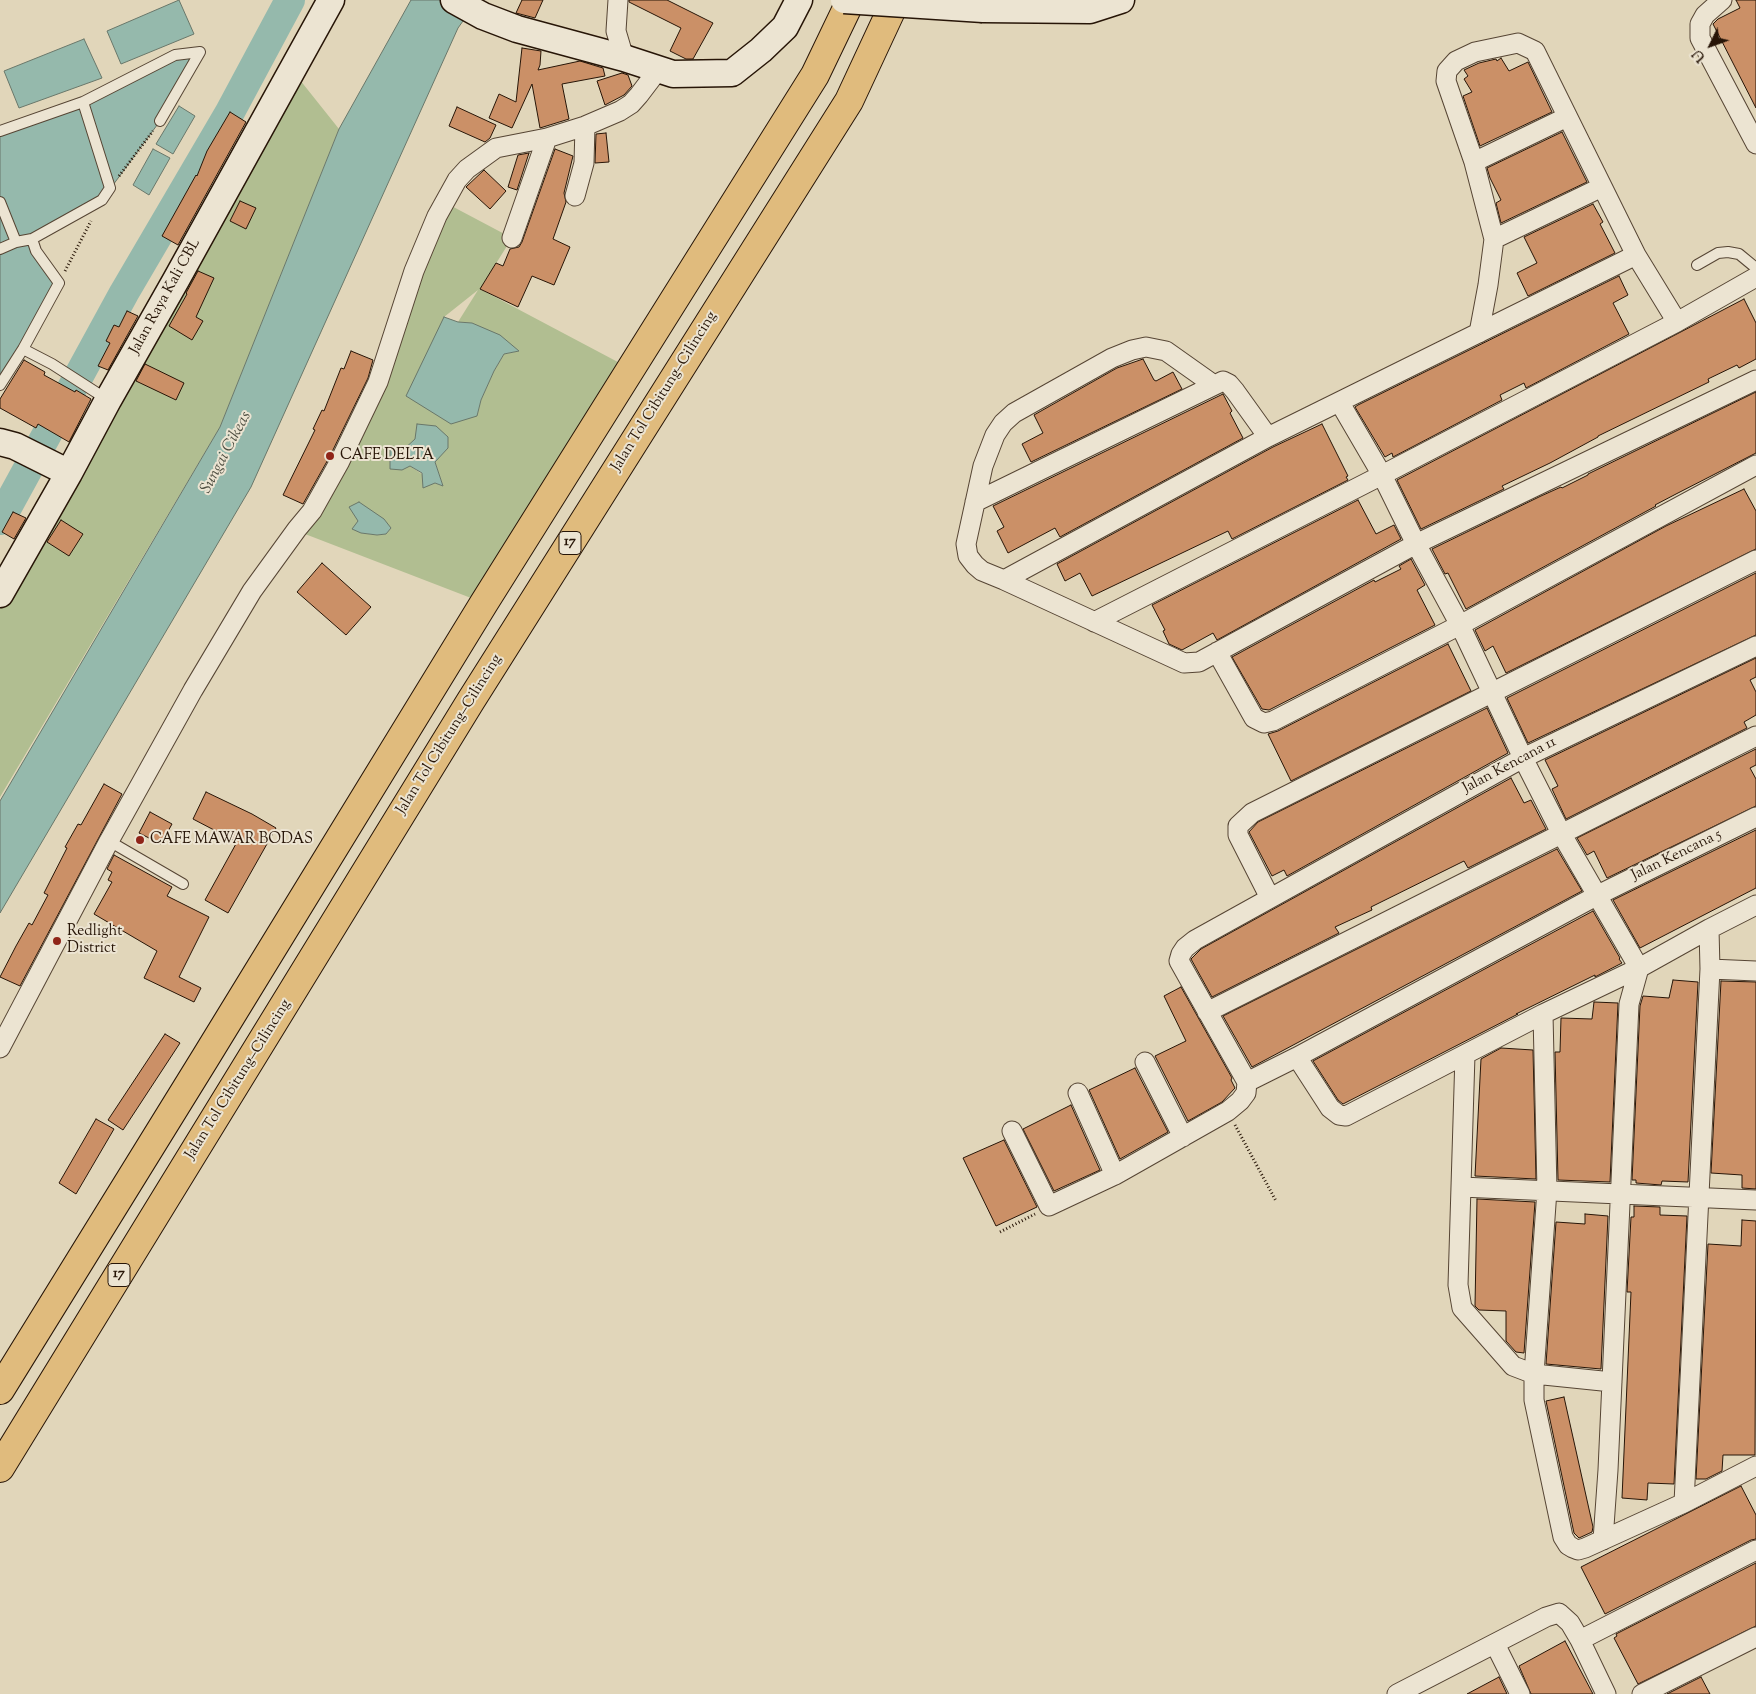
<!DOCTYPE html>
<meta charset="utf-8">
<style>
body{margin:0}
#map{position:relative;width:1756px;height:1694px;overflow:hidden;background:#e1d6ba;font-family:"Sorts Mill Goudy",serif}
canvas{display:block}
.north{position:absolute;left:1686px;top:20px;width:50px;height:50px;-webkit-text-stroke:4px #ece4d2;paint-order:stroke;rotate:228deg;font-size:14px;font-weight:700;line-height:20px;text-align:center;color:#271507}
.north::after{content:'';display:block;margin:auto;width:18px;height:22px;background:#271507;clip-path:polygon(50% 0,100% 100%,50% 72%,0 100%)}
</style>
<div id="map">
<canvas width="1756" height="1694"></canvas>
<div class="north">U</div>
</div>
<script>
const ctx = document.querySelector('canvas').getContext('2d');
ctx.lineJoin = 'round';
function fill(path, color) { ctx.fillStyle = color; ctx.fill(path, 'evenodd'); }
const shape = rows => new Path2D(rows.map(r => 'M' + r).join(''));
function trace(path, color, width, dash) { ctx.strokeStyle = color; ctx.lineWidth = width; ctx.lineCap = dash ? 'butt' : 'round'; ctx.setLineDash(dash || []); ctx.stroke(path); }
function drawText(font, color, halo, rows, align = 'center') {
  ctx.font = font + ' "Sorts Mill Goudy",serif'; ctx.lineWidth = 4; ctx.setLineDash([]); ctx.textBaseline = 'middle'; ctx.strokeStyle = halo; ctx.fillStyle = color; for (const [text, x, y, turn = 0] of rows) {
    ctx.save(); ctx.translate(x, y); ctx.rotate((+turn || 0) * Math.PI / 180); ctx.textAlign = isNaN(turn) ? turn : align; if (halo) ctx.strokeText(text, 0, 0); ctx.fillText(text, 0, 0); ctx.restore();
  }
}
fill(shape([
 [292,70,339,129,220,427,0,797,0,585],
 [444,202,512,238,480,289,631,369,484,603,305,534],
 [478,290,458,322,472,323,519,351,504,354,494,371,481,400,477,416,444,317],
 [415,439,447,448,435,462,443,486,435,483,410,466,390,449,402,451],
 [358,521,391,528,386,534,377,535,361,533]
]), '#b1be91');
const water = shape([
 [179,0,194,34,121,64,107,31,179,0],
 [411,0,478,0,458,28,251,487,0,913,0,801,220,427,339,129,411,0],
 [84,39,102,78,19,108,4,71,84,39],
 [200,52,160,121,102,200,32,239,59,283,0,385,0,131,83,102,175,55,200,52],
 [179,106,195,116,173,154,156,144,179,106],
 [153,149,170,158,149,195,133,185,153,149],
 [444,317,458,322,472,323,500,335,519,351,504,354,494,371,481,400,477,416,451,424,406,396,444,317],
 [417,424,436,426,448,437,448,448,435,462,443,486,435,483,423,488,422,473,410,466,402,470,390,469,390,449,402,451,415,439,417,424],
 [359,502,384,519,391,528,386,534,377,535,361,533,352,529,358,521,349,507,359,502]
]);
fill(water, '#95b9ac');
trace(water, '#69776a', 1);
trace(shape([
 [0,520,124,293,230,112,290,0]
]), '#95b9ac', 30);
const building = shape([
 [522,0,543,0,535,18,516,13,522,0],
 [629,0,667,0,713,23,693,59,686,59,670,51,681,28,629,2,629,0],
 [1736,0,1756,0,1756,108,1713,24,1718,19,1740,8,1736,0],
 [522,48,541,51,540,65,538,70,580,61,603,68,605,76,562,84,569,119,540,128,532,84,512,128,489,118,499,94,516,102,522,48],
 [1501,58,1509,71,1528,62,1552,112,1480,146,1463,96,1472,92,1464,79,1468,76,1464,70,1479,63,1496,59,1497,61,1501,58],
 [622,73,628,75,632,86,624,95,605,105,597,81,622,73],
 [457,107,496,125,490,138,485,142,449,126,457,107],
 [230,112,246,122,178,245,162,236,196,175,197,176,207,151,230,112],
 [1562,132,1587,182,1501,223,1496,203,1501,200,1490,178,1487,168,1562,132],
 [606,133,609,162,595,163,596,134,606,133],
 [555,149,573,156,564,193,566,202,553,239,570,247,554,285,532,276,518,307,480,289,496,263,503,266,510,249,519,247,522,242,555,149],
 [529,153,517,190,508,187,518,155,529,153],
 [484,170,506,191,490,209,466,187,484,170],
 [240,201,256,208,246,229,230,221,240,201],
 [1593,204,1603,222,1600,224,1615,253,1528,296,1517,273,1537,263,1524,237,1593,204],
 [198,271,214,278,196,317,203,321,192,340,169,326,187,294,186,293,198,271],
 [1619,276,1628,295,1613,303,1629,334,1526,388,1524,383,1500,395,1502,400,1393,457,1392,453,1385,457,1355,407,1358,405,1619,276],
 [1744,299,1756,323,1756,359,1739,368,1737,365,1708,379,1709,382,1598,436,1598,437,1550,463,1502,486,1504,489,1421,529,1397,480,1744,299],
 [127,311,138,316,108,370,98,366,110,343,106,341,114,325,119,327,127,311],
 [351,351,373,360,368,378,330,456,303,504,283,495,315,430,313,429,322,410,324,411,341,368,344,369,351,351],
 [1143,359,1154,380,1156,381,1173,372,1182,389,1031,462,1022,444,1043,433,1034,415,1117,368,1143,359],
 [24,360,45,372,44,375,75,392,76,390,91,399,69,442,38,424,36,428,0,408,0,399,24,360],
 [145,364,184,383,176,400,136,381,145,364],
 [1756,392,1756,453,1676,494,1655,505,1656,506,1466,609,1448,573,1445,574,1432,549,1541,496,1561,487,1562,488,1588,475,1588,474,1756,392],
 [1223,394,1232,411,1230,413,1243,438,1060,537,1055,528,1008,553,997,531,1004,527,993,506,1223,394],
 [1322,424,1348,476,1346,477,1348,480,1232,539,1228,531,1092,596,1080,573,1065,581,1057,564,1273,447,1322,424],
 [1744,489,1756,511,1756,549,1506,673,1493,646,1485,651,1475,630,1666,526,1744,489],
 [1358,500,1376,534,1394,525,1401,539,1217,640,1213,633,1182,650,1169,644,1163,631,1165,630,1152,605,1358,500],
 [13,512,26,518,14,539,2,532,13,512],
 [61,520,83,534,69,556,47,542,61,520],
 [1411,559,1425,585,1417,590,1435,625,1269,710,1262,709,1232,657,1374,580,1375,582,1401,569,1399,566,1411,559],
 [322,563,371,607,346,635,297,592,322,563],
 [1756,573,1756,635,1528,743,1507,698,1756,573],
 [1448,644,1471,691,1291,781,1268,734,1278,731,1448,644],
 [1756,658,1756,677,1750,680,1756,692,1756,715,1744,722,1747,728,1566,819,1552,789,1558,786,1545,760,1756,658],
 [1487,708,1508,753,1287,876,1284,870,1272,876,1249,832,1258,822,1487,708],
 [1756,749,1756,765,1750,768,1756,779,1756,806,1607,878,1594,851,1587,855,1577,838,1756,749],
 [1511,778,1524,803,1531,800,1546,829,1468,868,1464,861,1371,907,1372,910,1335,927,1339,933,1212,997,1191,959,1201,949,1511,778],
 [104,784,122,794,20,986,0,977,16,946,29,923,32,925,48,895,44,893,67,848,65,847,78,824,81,825,104,784],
 [206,792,252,814,276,828,228,913,205,900,237,842,193,819,206,792],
 [150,812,172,824,161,844,139,833,150,812],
 [1756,830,1756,888,1640,948,1613,900,1756,830],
 [1557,849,1582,891,1252,1067,1223,1016,1557,849],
 [114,855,172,887,167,896,209,917,179,977,201,988,194,1002,144,978,157,951,94,914,112,882,108,880,112,872,107,869,114,855],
 [1593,911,1620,958,1619,959,1622,963,1595,977,1595,975,1516,1014,1518,1014,1343,1104,1338,1100,1313,1061,1593,911],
 [1673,980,1698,982,1688,1182,1662,1181,1661,1185,1636,1183,1636,1180,1632,1180,1640,1006,1643,996,1669,998,1673,980],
 [1721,981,1756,982,1756,1189,1742,1188,1742,1175,1711,1173,1721,981],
 [1181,987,1232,1078,1231,1080,1235,1088,1222,1102,1188,1121,1155,1056,1186,1041,1164,996,1181,987],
 [1594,1002,1618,1003,1610,1182,1558,1180,1555,1052,1560,1052,1561,1018,1592,1019,1594,1002],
 [165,1034,180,1043,123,1130,108,1120,165,1034],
 [1501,1048,1533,1050,1536,1179,1475,1176,1481,1059,1501,1048],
 [1135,1068,1168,1132,1120,1159,1089,1090,1135,1068],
 [1071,1105,1100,1170,1054,1191,1023,1129,1071,1105],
 [96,1119,114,1129,76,1194,59,1183,96,1119],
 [1004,1140,1037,1207,996,1226,963,1158,1004,1140],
 [1477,1199,1535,1202,1524,1353,1516,1352,1506,1341,1506,1311,1479,1310,1475,1306,1477,1199],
 [1634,1206,1660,1207,1660,1215,1687,1216,1674,1484,1648,1483,1647,1500,1622,1498,1631,1292,1627,1292,1631,1217,1634,1217,1634,1206],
 [1585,1214,1608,1216,1601,1369,1546,1364,1556,1222,1585,1224,1585,1214],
 [1742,1220,1756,1221,1755,1455,1723,1455,1722,1471,1706,1479,1696,1479,1708,1244,1741,1246,1742,1220],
 [1564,1397,1593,1527,1592,1532,1579,1538,1574,1533,1546,1401,1564,1397],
 [1741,1486,1756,1515,1756,1539,1751,1540,1605,1614,1581,1567,1741,1486],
 [1756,1563,1756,1626,1638,1684,1614,1638,1617,1636,1616,1634,1756,1563],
 [1565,1641,1593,1694,1531,1694,1519,1666,1565,1641],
 [1499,1677,1507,1694,1467,1694,1499,1677],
 [1701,1677,1710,1694,1667,1694,1701,1677]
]);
fill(building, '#cb9067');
trace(building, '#271507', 1);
const lane = shape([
 [0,131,83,102,175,55,200,52,160,121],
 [0,202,16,242],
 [32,239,102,200,110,188,83,102],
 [0,249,16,242,32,239,36,251,59,283,23,349,0,385],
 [1697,265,1718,253,1728,252,1739,254,1756,268],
 [23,349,52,364,108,400],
 [109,841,183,884]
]);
const street = shape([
 [618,0,616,31,624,58],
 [1722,0,1705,15,1700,24,1700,38,1756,144],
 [1474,162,1567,117],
 [575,196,584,163,585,126],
 [512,238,547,138],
 [1494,239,1602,187],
 [1479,333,1488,285,1494,239,1474,162,1446,81,1447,71,1456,61,1475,52,1518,43,1535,51,1636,255,1677,322],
 [1214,385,1166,351,1146,347,1132,350,1112,358,1014,413,1003,423,995,435,983,466,966,544,968,556,975,565,982,571,1004,580,1184,663,1199,662,1416,544,1756,380],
 [1340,403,1382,475,1416,544,1460,625,1523,758,1561,833,1639,968,1629,1004,1608,1470,1603,1540],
 [975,502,1223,381,1229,384,1235,391,1268,437],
 [1004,580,1268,437,1636,255],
 [1094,622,1382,475,1677,322,1756,277],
 [1217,652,1254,718,1264,723,1273,721,1460,625,1756,465],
 [1270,898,1238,835,1238,826,1252,813,1756,560],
 [1710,969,1756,971],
 [1207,1012,1756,736],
 [1543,1014,1547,1190,1534,1374,1534,1400,1563,1537,1568,1545,1573,1548,1578,1550,1585,1548,1684,1503,1756,1466],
 [0,1048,109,841,193,690,252,591,297,529,312,511,340,461,378,382,414,271,437,216,457,180,467,169,496,148,547,138,585,126,620,111,631,104,639,95,658,70],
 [1465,1055,1458,1285,1462,1308,1513,1366,1534,1374,1612,1382],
 [1297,1057,1330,1108,1339,1115,1346,1116,1543,1014,1639,968,1709,929,1756,905],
 [1145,1062,1183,1137],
 [1247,1082,1297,1057,1598,895,1756,817],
 [1078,1093,1115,1175],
 [1012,1131,1049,1206,1115,1175,1228,1111,1240,1101,1246,1093,1247,1082,1179,961,1181,954,1185,948,1195,940,1523,758,1756,646],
 [1461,1187,1756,1200],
 [1684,1503,1710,969,1709,929],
 [1580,1640,1756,1550],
 [1495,1644,1520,1694],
 [1397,1694,1546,1617,1559,1613,1570,1623,1580,1640,1606,1694],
 [1642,1694,1756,1637]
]);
const secondary = shape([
 [454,0,483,16,517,29,624,58,673,74,732,73,761,50,785,27,799,0],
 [983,9,1090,10,1121,0],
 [0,442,15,446,69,473],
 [0,594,69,473,108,400,176,280,331,0]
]);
const highway = shape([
 [0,1390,204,1060,484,603,815,75,851,0],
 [0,1468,470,702,849,101,896,0]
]);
trace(lane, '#564534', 12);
trace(street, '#564534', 21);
trace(secondary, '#271507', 29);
trace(highway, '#271507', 30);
trace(shape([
 [119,176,153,131],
 [65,271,91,221],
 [1235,1125,1276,1201],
 [1000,1232,1035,1214]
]), '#271507', 3, [1, 2.5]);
trace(lane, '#ece4d2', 10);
trace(street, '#ece4d2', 19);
trace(secondary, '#ece4d2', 26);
trace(highway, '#e0bb7d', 28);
const secondaryBridge = shape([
 [844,0,983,9]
]);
trace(secondaryBridge, '#271507', 29, []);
trace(secondaryBridge, '#ece4d2', 26);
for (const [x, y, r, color] of [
 [330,456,5,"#8f2418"],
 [140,840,5,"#8f2418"],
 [57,941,5,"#8f2418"]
]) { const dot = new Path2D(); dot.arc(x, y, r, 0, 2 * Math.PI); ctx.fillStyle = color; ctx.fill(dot); trace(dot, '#ece4d2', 2); }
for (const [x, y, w] of [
 [570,543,22],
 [119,1275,22]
]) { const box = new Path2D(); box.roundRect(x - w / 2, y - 11.5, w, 23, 4); ctx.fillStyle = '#ece4d2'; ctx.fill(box); trace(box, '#271507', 1); }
drawText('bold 14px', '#271507', null, [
 ["17",570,543],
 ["17",119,1275]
]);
drawText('15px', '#271507', '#ece4d2', [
 ["Jalan Raya Kali CBL",166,297,-61],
 ["Jalan Tol Cibitung–Cilincing",665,392,-58],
 ["Jalan Tol Cibitung–Cilincing",450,735,-58],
 ["Jalan Kencana 11",1510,766,-28],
 ["Jalan Kencana 5",1677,856,-26],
 ["Jalan Tol Cibitung–Cilincing",239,1080,-58]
]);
drawText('15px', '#271507', '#ece4d2', [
 ["CAFE DELTA",340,456],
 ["CAFE MAWAR BODAS",150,840],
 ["Redlight",67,932],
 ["District",67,949]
], 'left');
drawText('italic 16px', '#4e4e41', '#ece4d2', [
 ["Sungai Cikeas",227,453,-62]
]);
</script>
